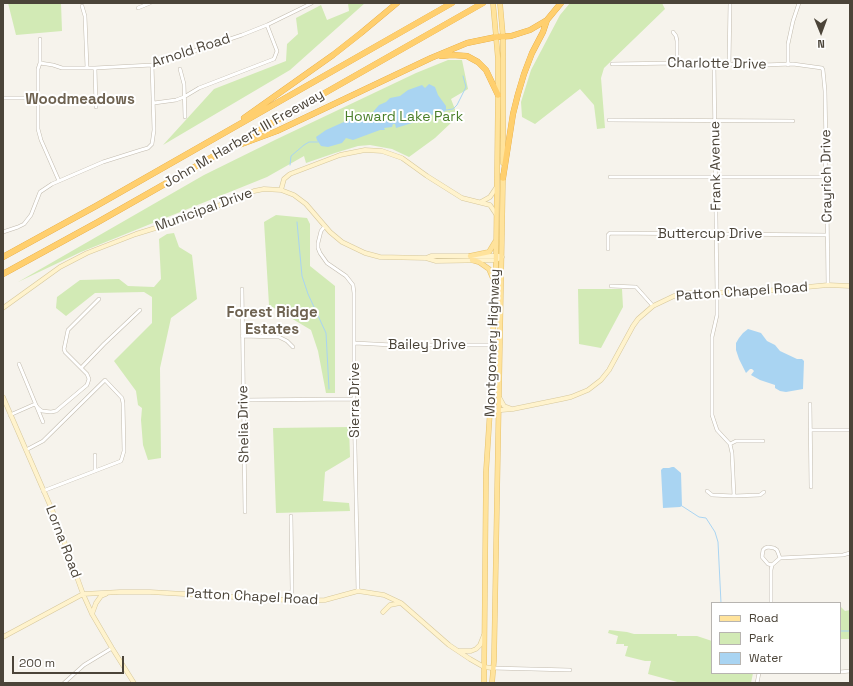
<!DOCTYPE html>
<style>
body{margin:0}
#map{position:relative;width:853px;height:686px;overflow:hidden;background:#f6f3ec;font-family:"Space Grotesk",sans-serif}
canvas{display:block}
.frame{position:absolute;inset:0;border:4px solid #4b4439;pointer-events:none}
.legend{position:absolute;left:711px;top:602px;width:130px;height:72px;box-sizing:border-box;background:#fff;border:1px solid #b7b4b0;margin:0;padding:5px 7px;list-style:none;font-size:12px;color:#4b4439}
.legend li{display:flex;align-items:center;gap:8px;height:20px}
.legend b{width:20px;border:1px solid #b7b4b0}
.north{position:absolute;left:801px;top:12px;width:40px;height:40px;-webkit-text-stroke:3px #fff;paint-order:stroke;rotate:179deg;font-size:11px;font-weight:700;line-height:16px;text-align:center;color:#4b4439}
.north::after{content:'';display:block;margin:auto;width:14px;height:18px;background:#4b4439;clip-path:polygon(50% 0,100% 100%,50% 72%,0 100%)}
.scale{position:absolute;left:12px;top:656px;width:112px;height:18px;box-sizing:border-box;border:2px solid #4b4439;border-top:0;padding-left:5px;font-size:12px;line-height:14px;white-space:nowrap;color:#4b4439;-webkit-text-stroke:3px #fff;paint-order:stroke}
</style>
<div id="map">
<canvas width="853" height="686"></canvas>
<div class="frame"></div>
<ul class="legend">
<li><b style="height:5px;background:#ffe39c"></b>Road</li>
<li><b style="height:11px;background:#d2eab5"></b>Park</li>
<li><b style="height:11px;background:#a9d4f2"></b>Water</li>
</ul>
<div class="north">N</div>
<div class="scale">200 m</div>
</div>
<script>
const ctx = document.querySelector('canvas').getContext('2d');
ctx.lineJoin = 'round';
function fill(path, color) { ctx.fillStyle = color; ctx.fill(path, 'evenodd'); }
const shape = rows => new Path2D(rows.map(r => 'M' + r).join(''));
function trace(path, color, width, dash) { ctx.strokeStyle = color; ctx.lineWidth = width; ctx.lineCap = dash ? 'butt' : 'round'; ctx.setLineDash(dash || []); ctx.stroke(path); }
function drawText(font, color, halo, rows, align = 'center') {
  ctx.font = font + ' "Space Grotesk",sans-serif'; ctx.lineWidth = 4; ctx.setLineDash([]); ctx.textBaseline = 'middle'; ctx.strokeStyle = halo; ctx.fillStyle = color; for (const [text, x, y, turn = 0] of rows) {
    ctx.save(); ctx.translate(x, y); ctx.rotate((+turn || 0) * Math.PI / 180); ctx.textAlign = isNaN(turn) ? turn : align; if (halo) ctx.strokeText(text, 0, 0); ctx.fillText(text, 0, 0); ctx.restore();
  }
}
fill(shape([
 [8,3,61,3,62,31,16,35],
 [348,3,365,3,290,70,163,145,214,89,286,61,287,44,298,34,296,18,321,5,327,20,349,11],
 [570,3,662,3,665,9,604,68,601,78,605,128,597,129,594,105,580,89,535,124,522,117,521,102,531,70,560,15],
 [448,60,462,60,468,89,451,99,456,112,453,121,435,138,409,157,392,149,370,145,358,146,335,153,306,163,304,156,267,177,81,252,18,282,204,175,277,139,416,73],
 [276,215,307,218,310,224,310,266,335,286,335,393,326,393,318,351,311,330,269,305,264,222],
 [174,233,179,247,192,255,197,299,171,318,160,368,161,458,148,460,143,445,141,420,142,408,138,405,136,391,114,361,152,323,152,297,144,292,95,293,66,316,56,308,57,297,80,280,119,279,128,286,154,287,161,279,159,239,167,234],
 [578,289,622,289,623,307,601,348,579,344],
 [349,427,350,457,325,472,323,501,349,503,350,511,276,513,273,428],
 [840,606,845,611,850,610,850,639,840,639],
 [609,630,627,632,634,634,677,634,677,636,697,636,712,641,712,673,753,673,751,683,681,683,648,674,651,661,645,661,625,656,628,646,624,646,624,644,616,644,618,636,608,633]
]), '#d2eab5');
fill(shape([
 [429,84,435,87,438,95,446,106,446,110,443,113,424,116,412,123,396,128,395,124,393,124,392,127,384,128,385,130,380,130,353,140,346,138,342,143,328,147,321,146,317,140,316,137,326,130,366,112,370,113,373,112,379,105,386,102,390,98,400,96,408,90,422,85,425,88],
 [748,329,761,333,767,341,775,345,780,351,797,359,802,359,804,361,803,389,786,392,780,391,775,388,775,385,760,380,751,375,754,371,752,369,750,369,746,373,739,359,736,350,736,343,739,338,743,333],
 [672,467,674,467,681,473,682,506,680,507,663,508,661,470,663,468,669,468]
]), '#a9d4f2');
trace(shape([
 [446,110,453,109,457,105,466,87,463,76],
 [290,165,291,156,304,145,309,142,318,142],
 [297,222,302,276,308,294,326,333,329,389],
 [682,506,699,517,706,518,715,532,718,542,721,603],
 [840,631,850,631]
]), '#a9d4f2', 1);
const street = shape([
 [82,6,85,16,87,68],
 [138,8,150,3],
 [673,32,676,36,677,41,677,63],
 [40,39,40,63,38,69,38,129,41,140,59,181],
 [40,63,53,65,62,68,95,68,152,65,242,35,267,25,312,3],
 [612,64,677,63,762,65,793,64,822,68,823,70,825,91,826,147,825,177,827,204,828,285],
 [714,64,717,293,717,315,712,337,712,415,717,430,730,444,732,453,734,496],
 [729,64,730,3],
 [788,65,788,44,793,21,799,3],
 [95,68,96,107],
 [180,69,184,84,185,117],
 [3,98,38,98],
 [154,103,176,100,184,97,199,88,274,59,277,51,267,25],
 [609,120,793,121],
 [610,177,825,177],
 [325,226,321,231,318,243,318,248,320,253,327,263,346,276,353,285,354,293,354,399,358,591],
 [3,232,18,227,24,224,31,215,40,192,52,184,103,162,141,150,148,148,152,144,154,130,152,65],
 [608,249,608,235,610,233,827,235],
 [611,286,636,287,653,306],
 [242,289,245,512],
 [242,336,279,337,287,341,293,347],
 [355,343,392,345,492,345,499,342],
 [19,364,43,422],
 [81,368,104,344,140,310],
 [243,400,354,399],
 [810,404,811,487],
 [10,415,35,404,38,408,42,411,51,412,56,411,87,385,89,379,87,374,65,352,64,349,68,330,99,299],
 [811,430,850,430],
 [730,444,736,441,763,441],
 [26,450,43,441,105,380,122,398,123,403,124,451,121,461,43,491],
 [95,455,95,471],
 [707,491,712,495,734,496,760,495,764,492],
 [291,516,292,589,291,600],
 [772,565,768,564,762,557,763,550,765,548,768,547,774,548,777,550,780,558],
 [771,603,771,570,772,565,780,558,843,555,850,553],
 [492,668,570,670],
 [840,672,850,671],
 [64,683,84,665,112,648],
 [757,683,759,673]
]);
const secondary = shape([
 [281,190,284,179,290,174,340,155,365,150,382,151,402,158,427,176,462,198,490,205,496,214],
 [481,202,490,197,496,188],
 [426,258,431,256,499,256],
 [3,308,60,267,87,253,136,234,188,218,254,191,264,189,281,190,294,195,306,204,330,232,342,242,365,253,380,257,426,258,436,261,496,260,502,257],
 [3,397,56,519,83,594,92,614,112,648,134,683],
 [499,397,504,406,512,409],
 [490,411,513,409,562,399,571,397,588,390,601,380,609,370,633,326,638,319,653,306,674,296,688,293,754,292,828,285,850,286],
 [383,612,390,605,400,603],
 [92,614,96,603,101,596,106,594],
 [3,637,83,594,120,592,150,592,303,601,325,600,358,591,384,595,401,603,449,645,470,659,484,667,492,668],
 [459,651,471,651,476,649,480,645,484,635]
]);
const primary = shape([
 [500,3,503,37,503,163],
 [470,256,489,252,495,242],
 [472,260,479,262,489,269,494,281],
 [484,683,486,472,490,411,496,260,498,95,498,59,493,3],
 [492,683,494,660,503,175]
]);
const highway = shape([
 [441,56,452,55,467,56,478,62,486,70,498,95],
 [244,118,333,55,361,33,397,3],
 [239,145,277,131,431,58,467,43,496,37,511,36,530,30,547,20,561,3],
 [503,178,513,114,518,94,524,74,532,53,543,32,547,20],
 [3,257,96,206,452,3],
 [3,274,98,222,483,3]
]);
trace(street, '#c2bbae', 4);
trace(secondary, '#d6c79b', 5);
trace(primary, '#e6c16a', 5.5);
trace(highway, '#e0a43c', 6);
trace(street, '#fff', 3);
trace(secondary, '#fff3cd', 4);
trace(primary, '#ffe39c', 4.5);
trace(highway, '#ffcf6e', 5.5);
drawText('14px', '#4b4439', '#fff', [
 ["Arnold Road",191,51,-18],
 ["Charlotte Drive",717,64,1],
 ["John M. Harbert III Freeway",244,139,-30],
 ["Frank Avenue",716,166,-91],
 ["Crayrich Drive",827,176,-91],
 ["Municipal Drive",204,210,-20],
 ["Buttercup Drive",710,234],
 ["Patton Chapel Road",742,292,-4],
 ["Montgomery Highway",493,343,-88],
 ["Bailey Drive",427,345],
 ["Sierra Drive",355,400,-90],
 ["Shelia Drive",244,424,-91],
 ["Lorna Road",63,542,69],
 ["Patton Chapel Road",252,597,3]
]);
drawText('14px', '#4a7f2a', '#fff', [
 ["Howard Lake Park",404,117]
]);
drawText('bold 15px', '#6e6250', '#fff', [
 ["Woodmeadows",80,100],
 ["Forest Ridge",272,313],
 ["Estates",272,330]
]);
</script>
